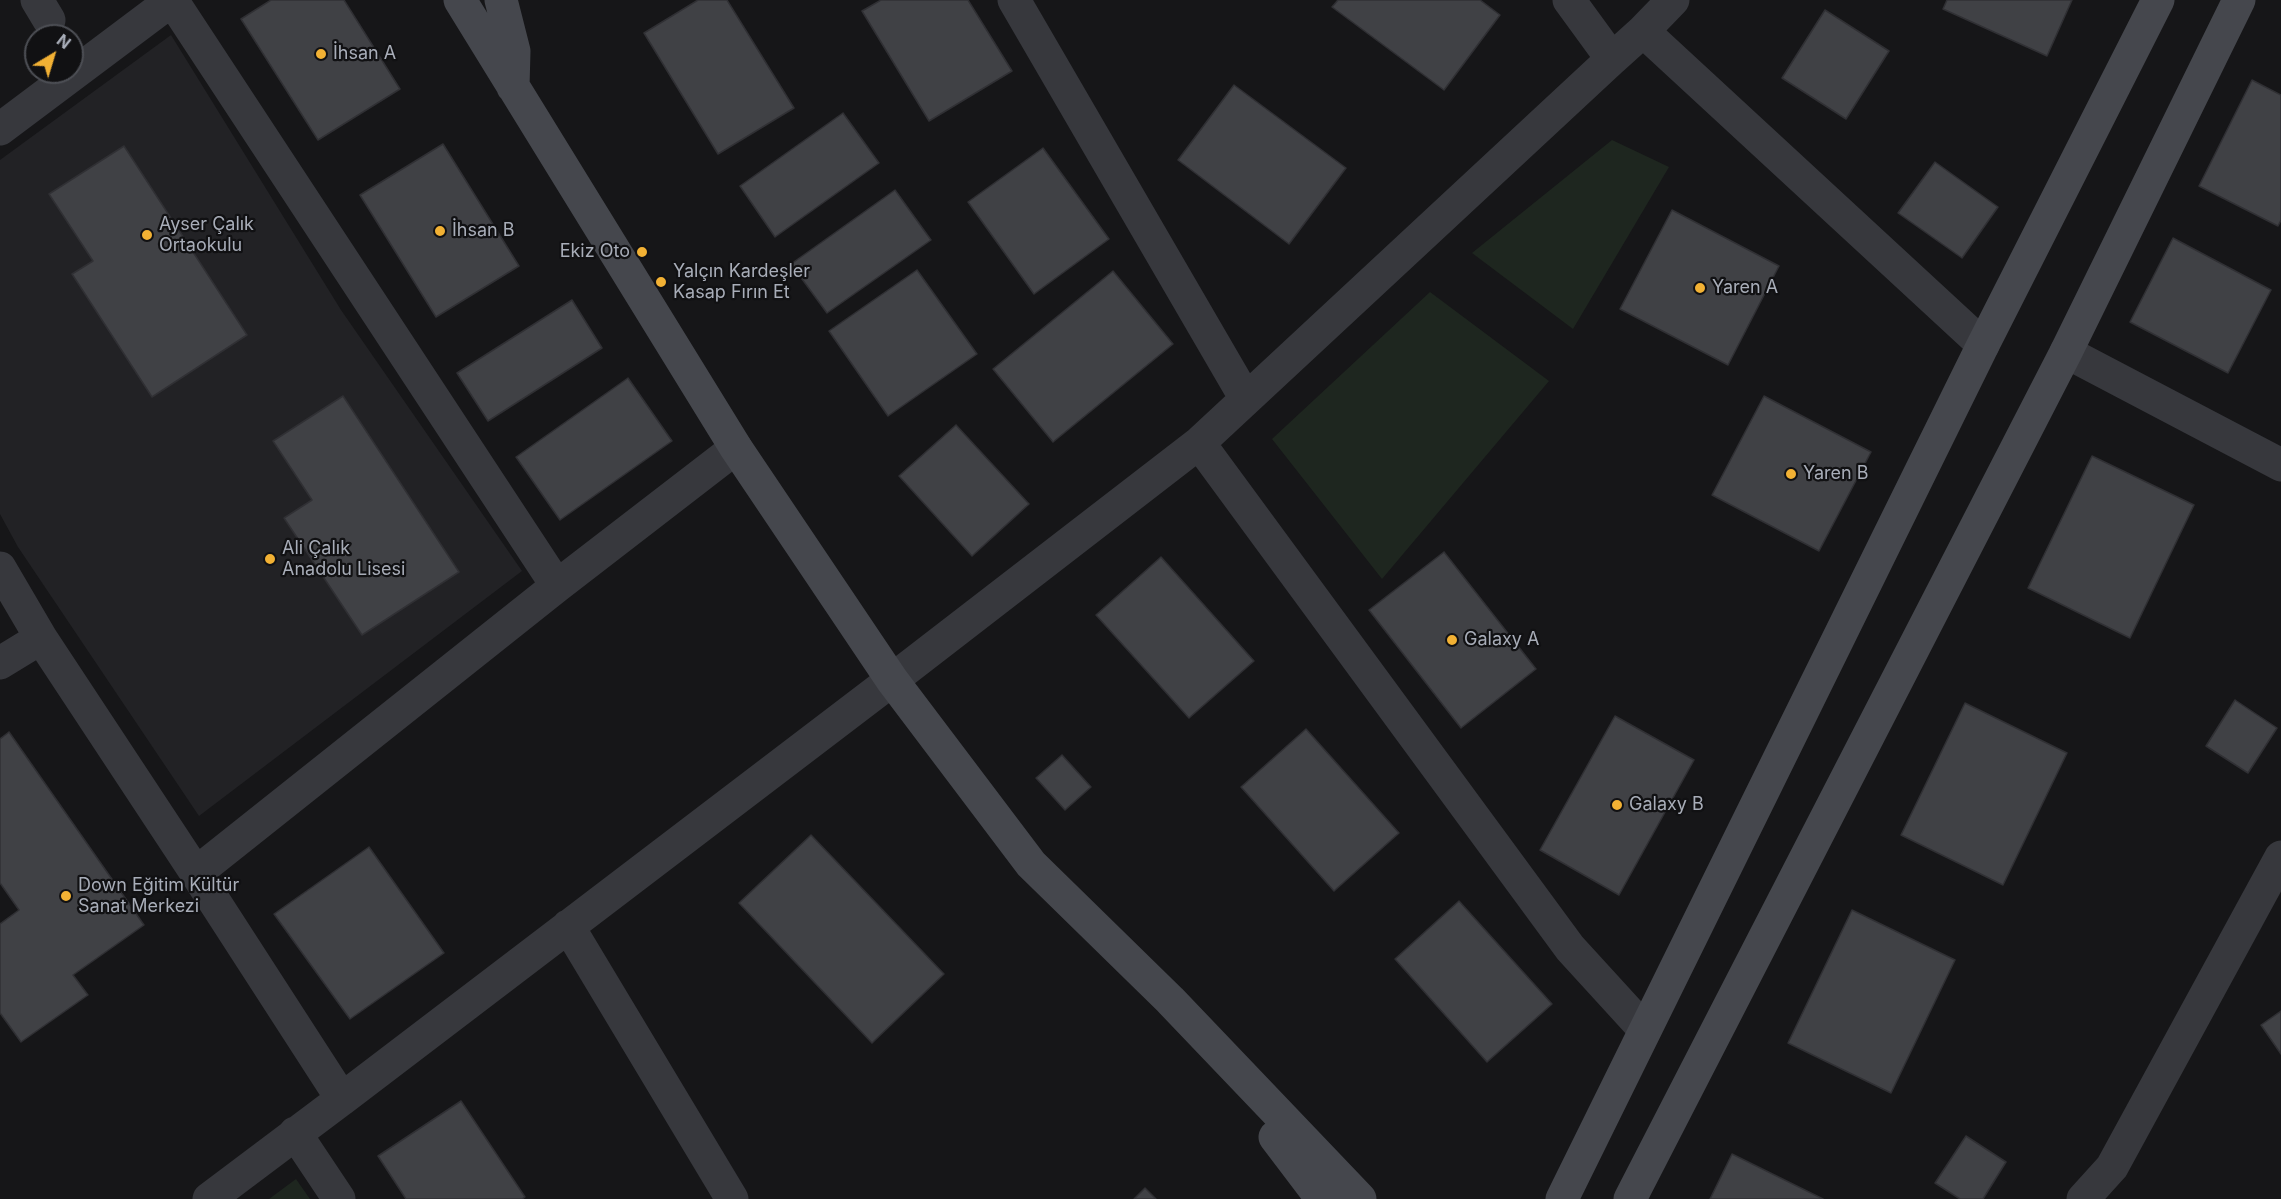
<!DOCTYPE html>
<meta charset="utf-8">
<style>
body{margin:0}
#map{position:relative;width:2281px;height:1199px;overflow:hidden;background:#161618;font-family:Inter,sans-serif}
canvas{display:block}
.north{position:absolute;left:24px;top:24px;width:60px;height:60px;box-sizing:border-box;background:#111113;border:2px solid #4d4f55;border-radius:50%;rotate:38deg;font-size:16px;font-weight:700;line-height:24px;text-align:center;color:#a8adb8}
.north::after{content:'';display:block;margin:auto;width:21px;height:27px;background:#f2b134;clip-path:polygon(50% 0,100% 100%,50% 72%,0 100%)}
</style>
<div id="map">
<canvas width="2281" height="1199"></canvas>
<div class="north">N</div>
</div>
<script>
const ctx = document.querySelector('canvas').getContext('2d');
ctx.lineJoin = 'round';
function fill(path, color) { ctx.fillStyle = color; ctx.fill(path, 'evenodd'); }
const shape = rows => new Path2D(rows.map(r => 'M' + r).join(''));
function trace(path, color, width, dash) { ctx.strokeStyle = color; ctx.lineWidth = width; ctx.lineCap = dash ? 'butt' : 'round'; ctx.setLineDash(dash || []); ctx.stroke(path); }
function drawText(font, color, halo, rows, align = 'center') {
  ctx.font = font + ' Inter,sans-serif'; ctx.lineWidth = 4.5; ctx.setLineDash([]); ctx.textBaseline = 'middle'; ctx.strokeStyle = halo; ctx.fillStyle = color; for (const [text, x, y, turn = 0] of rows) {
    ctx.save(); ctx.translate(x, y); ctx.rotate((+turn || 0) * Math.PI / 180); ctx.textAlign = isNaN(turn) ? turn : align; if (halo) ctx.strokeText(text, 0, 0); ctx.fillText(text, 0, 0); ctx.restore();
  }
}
fill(shape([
 [171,35,341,310,522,571,199,816,18,547,0,514,0,160]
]), '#222225');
fill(shape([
 [1612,140,1669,167,1573,329,1472,253],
 [1430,292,1549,381,1382,579,1272,439],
 [296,1179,310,1199,269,1199]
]), '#1e261f');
const building = shape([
 [271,0,344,0,400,89,318,140,241,19,271,0],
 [698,0,727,0,794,108,718,154,644,33,698,0],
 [881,0,968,0,1012,71,929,121,862,11,881,0],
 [1338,0,1480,0,1500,15,1444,90,1332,7,1338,0],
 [1947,0,2072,0,2047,56,1943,9,1947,0],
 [1825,10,1889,51,1846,119,1782,78,1825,10],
 [2252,80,2281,95,2281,220,2278,226,2199,186,2252,80],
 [1234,85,1346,168,1289,244,1178,160,1234,85],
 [843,113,879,163,775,237,740,186,843,113],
 [443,144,519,266,436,317,360,195,443,144],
 [124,146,247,335,152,397,72,274,93,261,49,194,124,146],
 [1043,148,1109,239,1034,294,968,202,1043,148],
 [1935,162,1998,207,1962,258,1898,213,1935,162],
 [895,190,931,240,827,313,791,264,895,190],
 [1672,210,1779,266,1728,365,1620,309,1672,210],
 [2173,238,2271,290,2228,373,2130,322,2173,238],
 [917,270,977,354,888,416,829,331,917,270],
 [1113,271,1173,344,1053,442,993,369,1113,271],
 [572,300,602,348,488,421,457,373,572,300],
 [628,378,672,441,560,520,516,457,628,378],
 [343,396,459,572,362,635,284,518,312,500,273,441,343,396],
 [1764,396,1871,452,1819,551,1712,495,1764,396],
 [956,425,1029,504,972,556,899,476,956,425],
 [2092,456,2194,505,2130,638,2028,588,2092,456],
 [1444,552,1536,669,1461,728,1369,610,1444,552],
 [1161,557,1254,661,1189,718,1096,615,1161,557],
 [2235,700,2277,728,2248,773,2206,746,2235,700],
 [1965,703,2067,753,2003,885,1901,835,1965,703],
 [1615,716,1694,760,1619,895,1540,850,1615,716],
 [1306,729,1399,833,1334,891,1241,787,1306,729],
 [9,732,144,925,73,975,88,995,21,1042,0,1013,0,924,19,910,0,883,0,739,9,732],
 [1062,755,1091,787,1065,810,1036,778,1062,755],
 [811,835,944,974,872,1043,739,903,811,835],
 [369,847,444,953,350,1019,274,914,369,847],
 [1459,901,1552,1004,1487,1062,1395,959,1459,901],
 [1852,910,1955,960,1891,1093,1788,1043,1852,910],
 [2281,1011,2281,1054,2261,1025,2281,1011],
 [461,1101,525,1197,522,1199,406,1199,378,1156,461,1101],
 [1966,1136,2006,1162,1983,1199,1960,1199,1935,1183,1966,1136],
 [1732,1154,1823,1199,1710,1199,1732,1154],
 [1145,1188,1156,1199,1134,1199,1145,1188]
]);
fill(building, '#404145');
trace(building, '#303034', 1.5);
trace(shape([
 [37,0,49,20],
 [172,0,557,586],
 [1014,0,1246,399],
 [1569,0,1612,59,1643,31,1983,345],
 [1643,31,1673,0],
 [0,129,172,0],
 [2066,352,2281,465],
 [1199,443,1570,948,1644,1029],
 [0,568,41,638],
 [0,663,41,638,196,873,557,586,736,448],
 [196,873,342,1099,892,680,1199,443,1612,59],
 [568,926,732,1199],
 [295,1133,339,1199],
 [209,1199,342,1099],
 [2083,1199,2112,1167,2281,857]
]), '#37383d', 33);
trace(shape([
 [460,0,736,448,892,680,1031,864,1170,1000,1360,1199],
 [501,0,514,51,513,87],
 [1275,1137,1322,1199],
 [1562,1199,1983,345,2158,0],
 [1630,1199,2066,352,2239,0]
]), '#45474d', 33);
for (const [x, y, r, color] of [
 [321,54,6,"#f2b134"],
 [440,231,6,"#f2b134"],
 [147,235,6,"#f2b134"],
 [642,252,6,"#f2b134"],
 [661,282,6,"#f2b134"],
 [1700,288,6,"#f2b134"],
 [1791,474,6,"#f2b134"],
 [270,559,6,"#f2b134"],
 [1452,640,6,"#f2b134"],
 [1617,805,6,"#f2b134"],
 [66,896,6,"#f2b134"]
]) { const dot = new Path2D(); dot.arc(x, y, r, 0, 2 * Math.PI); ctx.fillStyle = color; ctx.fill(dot); trace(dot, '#111113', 2); }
drawText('18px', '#a8adb8', '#111113', [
 ["İhsan A",333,54],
 ["Ayser Çalık",159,225],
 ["Ortaokulu",159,246],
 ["İhsan B",452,231],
 ["Ekiz Oto",630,252,"right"],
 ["Yalçın Kardeşler",673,272],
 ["Kasap Fırın Et",673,293],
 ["Yaren A",1712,288],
 ["Yaren B",1803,474],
 ["Ali Çalık",282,549],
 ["Anadolu Lisesi",282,570],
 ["Galaxy A",1464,640],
 ["Galaxy B",1629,805],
 ["Down Eğitim Kültür",78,886],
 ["Sanat Merkezi",78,907]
], 'left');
</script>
